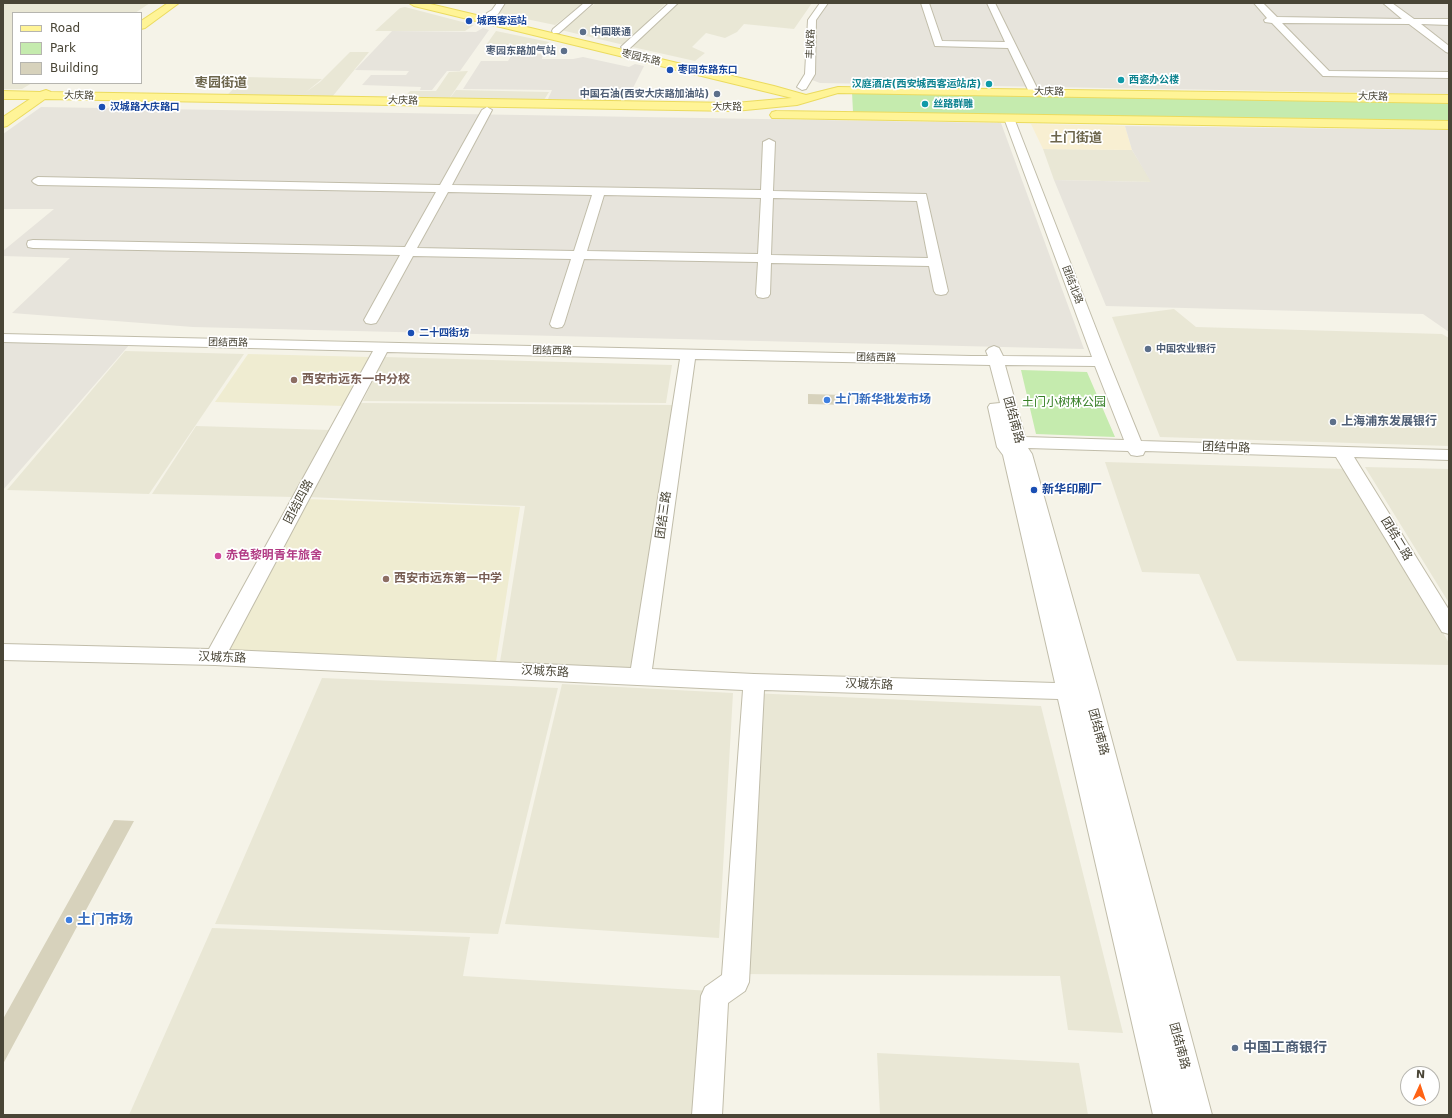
<!DOCTYPE html>
<meta charset="utf-8">
<style>
body{margin:0}
#map{position:relative;width:1452px;height:1118px;overflow:hidden;background:#f5f3e8;font-family:"DejaVu Sans",sans-serif}
canvas{display:block}
.frame{position:absolute;inset:0;border:4px solid #494536;pointer-events:none}
.legend{position:absolute;left:12px;top:12px;width:130px;height:72px;box-sizing:border-box;background:#fff;border:1px solid #b6b5af;margin:0;padding:5px 7px;list-style:none;font-size:12px;color:#494536}
.legend li{display:flex;align-items:center;gap:8px;height:20px}
.legend b{width:20px;border:1px solid #b6b5af}
.north{position:absolute;left:1400px;top:1066px;width:40px;height:40px;box-sizing:border-box;background:#fff;border:1px solid #b6b5af;border-radius:50%;rotate:3deg;font-size:11px;font-weight:700;line-height:16px;text-align:center;color:#494536}
.north::after{content:'';display:block;margin:auto;width:14px;height:18px;background:#ff6315;clip-path:polygon(50% 0,100% 100%,50% 72%,0 100%)}
</style>
<div id="map">
<canvas width="1452" height="1118"></canvas>
<div class="frame"></div>
<ul class="legend">
<li><b style="height:5px;background:#fff497"></b>Road</li>
<li><b style="height:11px;background:#c5ebae"></b>Park</li>
<li><b style="height:11px;background:#d7d2bc"></b>Building</li>
</ul>
<div class="north">N</div>
</div>
<script>
const ctx = document.querySelector('canvas').getContext('2d');
ctx.lineJoin = 'round';
function fill(path, color) { ctx.fillStyle = color; ctx.fill(path, 'evenodd'); }
const shape = rows => new Path2D(rows.map(r => 'M' + r).join(''));
function trace(path, color, width, dash) { ctx.strokeStyle = color; ctx.lineWidth = width; ctx.lineCap = dash ? 'butt' : 'round'; ctx.setLineDash(dash || []); ctx.stroke(path); }
function drawText(font, color, halo, rows, align = 'center') {
  ctx.font = font + ' "DejaVu Sans","Noto Sans SC",sans-serif'; ctx.lineWidth = 3.5; ctx.setLineDash([]); ctx.textBaseline = 'middle'; ctx.strokeStyle = halo; ctx.fillStyle = color; for (const [text, x, y, turn = 0] of rows) {
    ctx.save(); ctx.translate(x, y); ctx.rotate((+turn || 0) * Math.PI / 180); ctx.textAlign = isNaN(turn) ? turn : align; if (halo) ctx.strokeText(text, 0, 0); ctx.fillText(text, 0, 0); ctx.restore();
  }
}
fill(shape([
 [3,3,150,3,135,13,13,13,13,83,32,83,22,89,3,89],
 [504,3,584,3,555,25,497,13],
 [596,3,666,3,624,45,561,30],
 [674,3,812,3,794,29,744,24,737,32,725,38,706,33,692,47,705,53,695,61,628,46],
 [405,7,474,25,465,31,375,31,400,8],
 [496,31,549,42,546,49,484,48],
 [350,52,369,52,332,97,227,95,246,77,322,79,306,92,320,82],
 [468,71,449,99,404,98,410,91,436,91,449,72],
 [456,90,549,92,544,100,450,98],
 [1043,149,1132,150,1152,182,1054,180],
 [1174,309,1196,327,1442,334,1449,338,1449,446,1160,437,1112,317],
 [125,351,244,354,149,494,7,490],
 [384,357,672,365,666,403,363,401],
 [360,403,676,405,637,668,500,662,525,506,307,497],
 [196,426,330,430,294,497,152,494],
 [1105,462,1348,469,1449,643,1449,665,1237,661,1199,574,1142,572],
 [1365,467,1449,469,1449,603],
 [322,678,558,688,498,934,215,924],
 [562,684,733,693,719,938,505,924],
 [751,693,1041,706,1123,1033,1068,1030,1060,976,737,974],
 [212,928,470,937,463,976,711,991,701,1115,129,1115],
 [877,1053,1079,1063,1088,1115,880,1115]
]), '#e9e7d5');
fill(shape([
 [1031,124,1125,126,1132,150,1043,149]
]), '#f8efd2');
fill(shape([
 [828,3,1449,3,1449,94,820,83,812,80,815,19],
 [483,28,489,30,460,71,447,71,432,90,420,90,421,87,362,85,371,75,406,75,409,71,355,70,392,31,476,32],
 [513,53,543,54,542,59,573,59,583,57,629,67,635,64,644,66,627,100,548,99,552,90,463,89,481,61,508,61],
 [41,107,1001,123,1084,349,193,327,12,313,70,258,3,256,3,251,54,209,3,209,3,134],
 [1125,126,1449,130,1449,332,1423,314,1106,306,1054,180,1151,182,1132,150],
 [3,341,130,344,3,490]
]), '#e7e4dc');
fill(shape([
 [248,354,370,357,343,406,215,402],
 [307,499,520,507,496,662,225,651]
]), '#efecd1');
fill(shape([
 [852,92,1449,100,1449,125,853,112],
 [1021,370,1087,372,1115,437,1036,434]
]), '#c5ebae');
fill(shape([
 [808,394,845,395,846,405,808,404],
 [114,820,134,821,3,1064,3,1019]
]), '#d7d2bc');
const minor = shape([
 [497,3,505,3,498,14,493,17,487,17,486,15,487,13,492,10,497,3],
 [584,3,593,3,559,33,553,33,552,31,553,29,584,3],
 [669,3,678,3,629,49,623,49,621,47,623,45,669,3],
 [820,3,828,3,816,20,815,74,806,89,802,90,797,87,805,74,808,20,820,3],
 [921,3,929,3,942,41,1005,42,987,3,995,3,1039,92,1038,94,1034,95,1029,92,1008,48,935,46,921,3],
 [1254,3,1263,3,1277,17,1402,19,1383,3,1392,3,1414,19,1449,19,1449,25,1421,24,1449,46,1449,53,1446,52,1409,24,1282,23,1329,71,1449,72,1449,78,1323,76,1272,23,1265,22,1264,20,1267,18,1254,3],
 [487,107,492,110,452,185,761,190,763,142,769,139,775,142,773,191,926,194,948,291,946,294,941,295,936,294,934,291,929,266,771,263,770,294,768,297,763,298,758,297,756,294,758,262,584,259,564,324,562,327,557,328,552,327,550,324,571,259,413,256,378,320,376,323,371,324,366,323,364,320,400,255,33,248,28,247,27,244,28,241,33,240,405,247,436,192,38,185,34,183,32,181,34,179,38,177,440,185,482,110,487,107],
 [448,192,592,195,574,251,417,248,448,192],
 [604,195,761,198,758,254,587,251,604,195],
 [773,198,917,201,928,258,771,255,773,198],
 [1009,115,1014,118,1109,362,1141,441,1449,450,1449,460,1354,457,1449,610,1449,634,1442,632,1336,457,1145,451,1143,455,1137,456,1131,455,1128,451,1028,448,1032,454,1099,692,1212,1115,1153,1115,1058,699,764,690,749,982,745,991,728,1003,722,1115,692,1115,701,996,705,987,722,975,743,690,215,665,3,660,3,644,209,649,373,351,3,342,3,334,971,356,988,356,986,351,989,348,994,346,999,348,1003,356,1092,357,1004,118,1009,115],
 [387,352,680,359,631,668,229,650,387,352],
 [695,359,990,365,1000,403,990,404,988,407,997,447,1003,455,1055,683,754,674,652,669,695,359],
 [1005,365,1095,366,1124,440,1025,437,1005,365]
]);
const major = shape([
 [168,3,179,3,145,28,141,29,141,21,168,3],
 [409,3,426,3,774,86,806,95,838,87,1449,95,1449,103,838,93,797,105,735,111,45,99,7,126,3,127,3,117,30,99,3,99,3,91,40,92,46,90,51,92,735,103,792,98,414,6,409,3],
 [776,111,1449,121,1449,129,772,118,770,115,772,112,776,111]
]);
trace(minor, '#c1bdaa', 2);
trace(major, '#ebdb5f', 2);
fill(minor, '#fff');
fill(major, '#fff497');
for (const [x, y, r, color] of [
 [469,21,4,"#1a4fb4"],
 [583,32,4,"#5c6f8a"],
 [564,51,4,"#5c6f8a"],
 [670,70,4,"#1a4fb4"],
 [1121,80,4,"#0f9aa8"],
 [989,84,4,"#0f9aa8"],
 [717,94,4,"#5c6f8a"],
 [925,104,4,"#0f9aa8"],
 [102,107,4,"#1a4fb4"],
 [411,333,4,"#1a4fb4"],
 [1148,349,4,"#5c6f8a"],
 [294,380,4,"#8d6e63"],
 [827,400,4,"#3f7fe0"],
 [1333,422,4,"#5c6f8a"],
 [1034,490,4,"#1a4fb4"],
 [218,556,4,"#d1479c"],
 [386,579,4,"#8d6e63"],
 [69,920,4,"#3f7fe0"],
 [1235,1048,4,"#5c6f8a"]
]) { const dot = new Path2D(); dot.arc(x, y, r, 0, 2 * Math.PI); ctx.fillStyle = color; ctx.fill(dot); trace(dot, '#fff', 1.5); }
drawText('bold 10px', '#164399', '#fff', [
 ["城西客运站",477,21],
 ["枣园东路东口",678,70],
 ["汉城路大庆路口",110,107],
 ["二十四街坊",419,333]
], 'left');
drawText('bold 10px', '#4e5e75', '#fff', [
 ["中国联通",591,32],
 ["枣园东路加气站",556,51,"right"],
 ["中国石油(西安大庆路加油站)",709,94,"right"],
 ["中国农业银行",1156,349]
], 'left');
drawText('10px', '#494536', '#fff', [
 ["丰收路",811,44,-88],
 ["枣园东路",641,58,13],
 ["大庆路",1049,92,1],
 ["大庆路",79,96,1],
 ["大庆路",1373,97,1],
 ["大庆路",403,101,1],
 ["大庆路",727,107],
 ["团结北路",1072,285,69],
 ["团结西路",228,343,1],
 ["团结西路",552,351,1],
 ["团结西路",876,358,1]
]);
drawText('bold 10px', '#0d838f', '#fff', [
 ["西瓷办公楼",1129,80],
 ["汉庭酒店(西安城西客运站店)",981,84,"right"],
 ["丝路群雕",933,104]
], 'left');
drawText('bold 12px', '#785e54', '#fff', [
 ["西安市远东一中分校",302,380],
 ["西安市远东第一中学",394,579]
], 'left');
drawText('bold 12px', '#366cbe', '#fff', [
 ["土门新华批发市场",835,400]
], 'left');
drawText('12px', '#367f25', '#fff', [
 ["土门小树林公园",1064,403]
]);
drawText('12px', '#494536', '#fff', [
 ["团结南路",1013,420,75],
 ["团结中路",1226,448,2],
 ["团结四路",299,502,-62],
 ["团结三路",664,515,-82],
 ["团结二路",1396,539,59],
 ["汉城东路",222,658,2],
 ["汉城东路",545,672,3],
 ["汉城东路",869,685,2],
 ["团结南路",1098,732,75],
 ["团结南路",1179,1046,75]
]);
drawText('bold 12px', '#4e5e75', '#fff', [
 ["上海浦东发展银行",1341,422]
], 'left');
drawText('bold 12px', '#164399', '#fff', [
 ["新华印刷厂",1042,490]
], 'left');
drawText('bold 12px', '#b23c85', '#fff', [
 ["赤色黎明青年旅舍",226,556]
], 'left');
drawText('bold 13px', '#6c654c', '#fff', [
 ["枣园街道",221,84],
 ["土门街道",1076,139]
]);
drawText('bold 14px', '#366cbe', '#fff', [
 ["土门市场",77,920]
], 'left');
drawText('bold 14px', '#4e5e75', '#fff', [
 ["中国工商银行",1243,1048]
], 'left');
</script>
